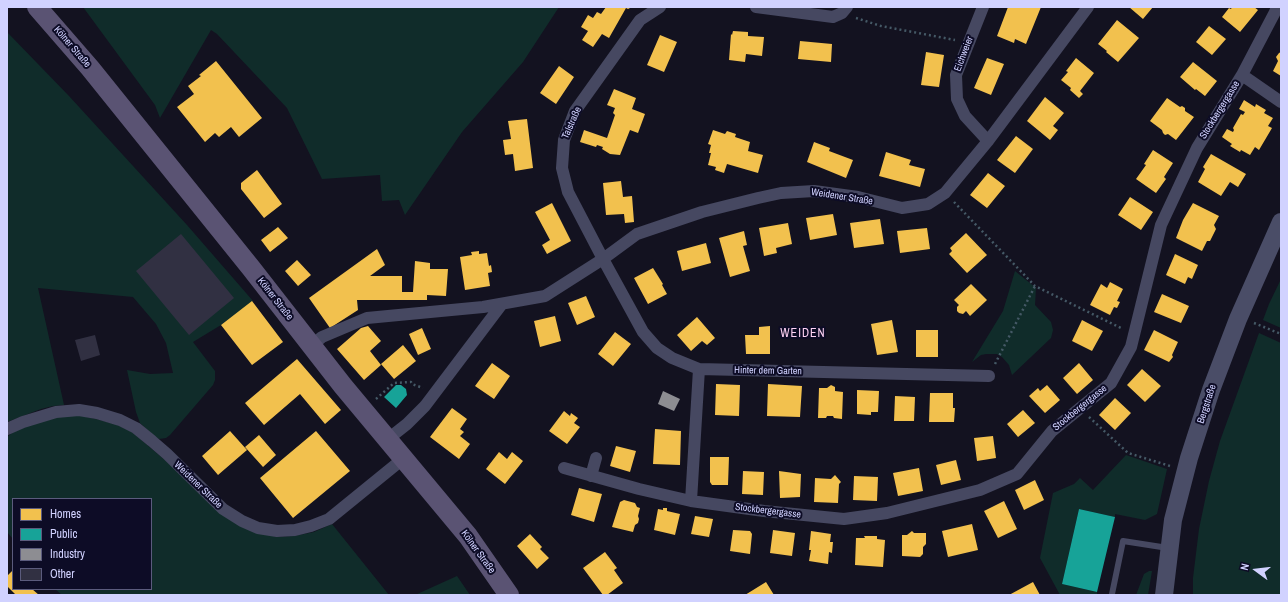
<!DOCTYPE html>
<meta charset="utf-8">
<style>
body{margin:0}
#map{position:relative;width:1288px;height:602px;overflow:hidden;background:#131220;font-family:"Archivo Narrow",sans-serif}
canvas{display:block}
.frame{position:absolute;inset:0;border:8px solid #d1d2ff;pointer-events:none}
.legend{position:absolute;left:12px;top:498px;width:140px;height:92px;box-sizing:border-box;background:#0d0c26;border:1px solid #5b5b7d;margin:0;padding:5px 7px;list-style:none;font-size:12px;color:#d1d2ff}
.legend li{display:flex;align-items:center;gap:8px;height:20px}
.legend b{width:20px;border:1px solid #5b5b7d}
.north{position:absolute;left:1236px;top:550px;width:40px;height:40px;-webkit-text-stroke:3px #0d0c26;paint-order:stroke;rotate:285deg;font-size:11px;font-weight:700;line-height:16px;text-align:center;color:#d1d2ff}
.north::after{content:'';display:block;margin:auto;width:14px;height:18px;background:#d1d2ff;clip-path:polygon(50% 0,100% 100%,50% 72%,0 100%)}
</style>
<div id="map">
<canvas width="1288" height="602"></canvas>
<div class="frame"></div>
<ul class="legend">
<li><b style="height:11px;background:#f2c14e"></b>Homes</li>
<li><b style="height:11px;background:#17a398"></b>Public</li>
<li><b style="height:11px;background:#8d8d92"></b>Industry</li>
<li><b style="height:11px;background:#313042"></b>Other</li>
</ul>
<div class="north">N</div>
</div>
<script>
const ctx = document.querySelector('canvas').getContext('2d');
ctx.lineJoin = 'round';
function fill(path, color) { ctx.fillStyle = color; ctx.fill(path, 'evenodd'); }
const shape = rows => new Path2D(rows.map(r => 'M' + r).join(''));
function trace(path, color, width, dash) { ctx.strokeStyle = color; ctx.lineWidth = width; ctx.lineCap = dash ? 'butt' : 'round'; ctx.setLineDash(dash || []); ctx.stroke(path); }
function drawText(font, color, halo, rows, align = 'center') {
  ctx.font = font + ' "Archivo Narrow",sans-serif'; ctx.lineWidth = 4; ctx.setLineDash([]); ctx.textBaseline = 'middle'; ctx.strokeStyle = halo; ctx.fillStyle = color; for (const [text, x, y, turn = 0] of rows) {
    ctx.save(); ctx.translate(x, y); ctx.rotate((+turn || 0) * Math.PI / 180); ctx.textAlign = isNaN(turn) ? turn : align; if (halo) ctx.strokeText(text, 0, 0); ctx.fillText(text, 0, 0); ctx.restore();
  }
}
fill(shape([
 [83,7,559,7,523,62,462,132,405,215,399,200,382,201,380,175,322,179,287,108,217,34,211,30,160,118,155,105],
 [7,32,69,96,187,225,253,301,221,325,193,342,215,371,215,380,213,385,170,435,166,438,159,439,154,436,140,423,136,412,127,370,150,374,173,373,166,343,156,324,133,297,38,288,64,405,53,406,41,409,7,422],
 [1015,271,1036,288,1035,305,1051,322,1053,330,1051,338,1012,375,1009,365,1002,357,997,354,986,354,981,355,972,362,1003,311],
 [1281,279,1281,328,1263,320,1269,304],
 [1259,333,1281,343,1281,595,1193,595,1193,578,1199,529,1209,481,1220,441],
 [77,415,96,419,115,424,132,432,165,460,221,514,276,537,294,536,314,532,332,524,389,595,62,595,55,589,151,589,151,499,13,499,13,539,7,532,7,437,13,432,27,426,58,417],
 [1126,455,1167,469,1157,514,1145,520,1115,514,1115,517,1079,509,1062,584,1097,592,1097,595,1060,595,1040,558,1053,493,1074,484,1080,478,1093,490],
 [1149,571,1152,571,1148,595,1136,595,1144,574],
 [457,576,470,595,415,595]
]), '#102c2a');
fill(shape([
 [606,7,632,7,628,9,626,8,609,38,602,34,593,47,582,40,588,31,581,27,588,15,593,18,597,12,601,14],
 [1008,7,1041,7,1026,44,1015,39,1014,43,997,36],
 [1129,7,1153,7,1143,19],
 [1232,7,1254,7,1258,10,1240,32,1222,17,1229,8,1231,9],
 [1117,20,1139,38,1118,62,1106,52,1107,51,1098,44],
 [1209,26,1226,39,1212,55,1196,42],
 [733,31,748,32,748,36,764,37,762,56,746,54,745,62,729,60,731,34,732,35],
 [660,35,677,42,664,72,647,65],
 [800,41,832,44,831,62,798,59],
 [926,52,944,55,939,87,921,85],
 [1281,52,1281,76,1273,71,1278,61,1276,57,1279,53],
 [987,58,1004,64,991,95,974,88],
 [1076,58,1094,73,1080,91,1083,94,1079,98,1070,90,1071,88,1061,80,1068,72,1066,71],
 [216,61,262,118,239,137,231,127,219,137,215,133,205,142,177,107,194,94,188,86,201,76,199,75],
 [1193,62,1217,81,1205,96,1196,89,1195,90,1180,77],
 [559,66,574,77,556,104,540,93],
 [614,89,636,98,632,109,645,114,638,133,630,130,620,155,610,154,602,149,603,147,597,145,596,147,580,142,584,130,607,138,615,115,613,113,615,108,607,105],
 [1045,97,1064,113,1053,126,1058,130,1050,140,1027,121],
 [1167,98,1180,107,1182,106,1185,108,1185,111,1194,117,1176,140,1168,134,1165,135,1163,133,1162,130,1150,121],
 [1244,100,1255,107,1256,104,1266,110,1264,113,1273,118,1268,126,1272,128,1259,150,1255,147,1250,155,1241,150,1240,152,1230,146,1232,144,1222,137,1227,129,1233,132,1234,130,1233,128,1241,114,1243,115,1245,112,1239,109],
 [527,119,533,168,515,171,513,154,505,155,503,140,511,139,508,121],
 [713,130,725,134,727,131,736,134,735,137,750,142,748,151,763,155,758,173,727,164,724,173,715,170,716,167,708,165,711,153,709,153,711,145,708,144],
 [1016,136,1033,149,1015,173,997,160],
 [814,142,830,148,829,151,853,160,846,178,807,162],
 [1153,150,1173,163,1164,177,1166,179,1156,193,1136,179,1146,165,1144,164],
 [886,152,911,160,909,165,925,169,920,187,879,176],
 [1211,154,1246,174,1238,187,1230,182,1221,196,1198,182,1205,169,1203,167],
 [257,170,282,204,264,218,241,189,241,183],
 [988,173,1005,186,987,208,970,195],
 [621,181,623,197,632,196,634,222,625,223,624,214,606,215,603,183],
 [1130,197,1153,212,1141,230,1118,215],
 [552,203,571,241,547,254,542,245,550,240,535,212],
 [1193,203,1219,216,1214,225,1216,229,1210,241,1207,241,1202,251,1176,238,1183,220],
 [833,214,837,235,810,240,806,218],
 [880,219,884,244,854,248,850,223],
 [788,223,792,244,776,248,777,253,764,256,759,228],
 [278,227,288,238,270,252,261,240],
 [927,228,930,249,900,253,897,231],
 [744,231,747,245,743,246,750,271,730,277,719,238],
 [966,233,987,255,967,273,949,254,952,251,950,248],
 [706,243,711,263,682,271,677,251],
 [377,249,385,265,370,276,402,276,402,292,413,292,415,261,430,263,430,269,448,269,446,296,427,295,427,300,357,300,358,310,330,328,309,298],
 [479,251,479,254,487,253,489,266,491,265,492,272,488,273,490,286,465,290,460,257,472,255,471,252],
 [1175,254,1198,265,1192,279,1188,277,1185,284,1166,275],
 [297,260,311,275,298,286,285,271],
 [653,268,663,284,662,285,667,294,648,304,634,278],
 [1110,282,1123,289,1117,301,1120,302,1117,308,1114,307,1110,315,1090,305,1101,284,1107,288],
 [971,284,987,300,970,316,966,311,963,314,959,313,957,311,957,307,959,305,954,300],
 [1162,294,1189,306,1181,323,1154,312],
 [586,296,595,317,577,325,568,303],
 [252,301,283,342,252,365,221,325],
 [555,316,561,341,540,347,534,321],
 [697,317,715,338,707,345,702,341,691,351,677,335],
 [892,320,898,352,877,355,871,324],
 [1082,320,1103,331,1092,351,1072,341],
 [368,326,381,341,370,351,381,365,364,380,337,349,361,328],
 [770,326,770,354,746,354,745,335,759,335,759,327],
 [422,328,431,349,418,355,409,334],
 [916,330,938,330,938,357,916,357],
 [1154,330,1178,342,1172,355,1173,357,1169,362,1144,350],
 [615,332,631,344,613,366,598,354],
 [403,345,416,361,394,379,381,364],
 [297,359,341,410,325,424,300,394,264,425,245,403],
 [492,363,510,376,494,399,475,386],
 [1079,363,1093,380,1077,394,1063,378],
 [1142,369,1161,386,1145,402,1127,385],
 [716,384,740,385,739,416,715,415],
 [768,384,802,386,800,417,767,416],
 [831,385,835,387,835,391,843,392,842,419,834,418,833,416,827,416,826,418,818,418,819,388,827,388],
 [1047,385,1060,400,1045,413,1029,396,1038,388,1040,391],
 [857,390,879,391,878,412,871,412,871,415,857,414],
 [930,393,953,393,953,408,955,408,954,422,929,422],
 [895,396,915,397,914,421,894,421],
 [1115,398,1131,413,1115,430,1099,415],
 [452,408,467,419,460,429,464,432,460,436,470,444,459,459,430,437],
 [1023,410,1035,423,1018,437,1007,424],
 [564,411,570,416,571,413,578,418,574,423,580,427,567,444,549,431],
 [655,429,681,431,680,465,653,464],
 [230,431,247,450,218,475,202,456],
 [316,431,350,471,293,518,260,478],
 [259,435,276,455,263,467,245,447],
 [993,436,996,458,977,461,974,438],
 [616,446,636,451,630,472,610,466],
 [499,452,507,459,512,452,523,461,505,484,486,469],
 [710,457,729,457,728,485,712,485,710,482],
 [956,460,961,480,941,485,936,465],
 [919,468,923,491,898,496,893,473],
 [743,471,764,472,763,495,742,494],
 [779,471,801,474,800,497,780,498],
 [835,475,841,482,839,484,838,503,814,502,815,478,831,479],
 [854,476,878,477,877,501,853,500],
 [1035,480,1044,500,1024,510,1015,490],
 [579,488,602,494,594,522,571,515],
 [624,500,635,503,637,507,640,508,638,516,639,519,638,523,635,525,633,532,612,527,620,502],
 [1004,501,1017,529,998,538,984,511],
 [663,508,667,508,667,511,680,514,675,535,654,530,658,509,663,510],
 [695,516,713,519,709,537,691,534],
 [972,524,978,550,948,557,942,531],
 [733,530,750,531,752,534,750,554,730,551],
 [773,530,795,533,792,556,770,553],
 [811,531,831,534,830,542,833,542,832,553,829,552,828,564,809,561,811,550,809,550],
 [912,531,914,533,926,533,926,544,923,547,923,554,920,557,902,556,902,535,907,535],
 [530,534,542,547,540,549,549,558,537,569,517,546],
 [864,536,877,536,877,539,885,540,883,567,855,565,856,538,865,538],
 [605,552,617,568,614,570,623,583,607,595,603,595,583,568],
 [13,570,13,589,32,589,39,595,16,595,7,586,7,576],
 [766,582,774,595,745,595],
 [1033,582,1040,595,1009,595]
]), '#f2c14e');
fill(shape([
 [396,385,401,385,406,389,407,395,396,408,384,397],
 [1079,509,1115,517,1097,592,1062,584]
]), '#17a398');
fill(shape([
 [663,391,680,399,674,411,658,404]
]), '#8d8d92');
fill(shape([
 [181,234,234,298,189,335,136,271],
 [95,335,100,355,81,361,75,340]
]), '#313042');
trace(shape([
 [856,18,881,26,955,40],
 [954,202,1035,286,1123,329],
 [1254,323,1281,334],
 [995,364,1035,286],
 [376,399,394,383,411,382,412,384,423,388],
 [1089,417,1128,453,1170,466]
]), '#455966', 2.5, [2, 3]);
trace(shape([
 [1112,594,1123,541,1168,548]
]), '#464861', 6);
trace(shape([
 [660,7,640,20,575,111,564,140,562,168,568,192,603,259,643,332,657,348,672,358,699,369,989,376],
 [756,7,833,17,842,13,847,7],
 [983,7,956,75,957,99,965,116,988,141],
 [1242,75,1275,12,1277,7],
 [311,346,322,337,367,318,483,307,545,296,603,259,637,234,702,212,758,198,781,193,814,191,858,197,902,208,928,204,945,193,988,141,1088,7],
 [699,369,691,501,764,511,844,519,887,513,980,490,1017,474,1052,431,1111,383,1131,347,1161,225,1197,148,1242,75,1281,102],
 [7,429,23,422,56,412,79,410,97,413,120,420,136,428,152,441,167,454,223,509,242,521,258,528,277,531,295,530,311,526,329,519,404,458],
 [388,439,407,424,425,406,502,304],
 [564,468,639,489,691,501],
 [591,476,596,458]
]), '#464861', 12);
trace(shape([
 [1164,595,1173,520,1189,458,1211,390,1238,319,1281,222]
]), '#4a4d67', 18);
trace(shape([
 [37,7,90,68,251,268,343,386,468,536,509,595]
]), '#5a5373', 20);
drawText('10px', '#d1d2ff', '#0d0c26', [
 ["Kölner Straße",72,47,49],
 ["Eichweier",964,54,-69],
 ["Stockbergergasse",1220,110,-58],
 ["Talstraße",572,123,-66],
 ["Weidener Straße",842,197,9],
 ["Kölner Straße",275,299,52],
 ["Hinter dem Garten",768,371,1],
 ["Bergstraße",1207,404,-72],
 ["Stockbergergasse",1080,408,-39],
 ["Weidener Straße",198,485,44],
 ["Stockbergergasse",768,511,7],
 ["Kölner Straße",478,552,54]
]);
ctx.letterSpacing = '1px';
drawText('12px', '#ffd3f5', '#0d0c26', [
 ["WEIDEN",803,334]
]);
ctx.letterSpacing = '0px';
</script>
